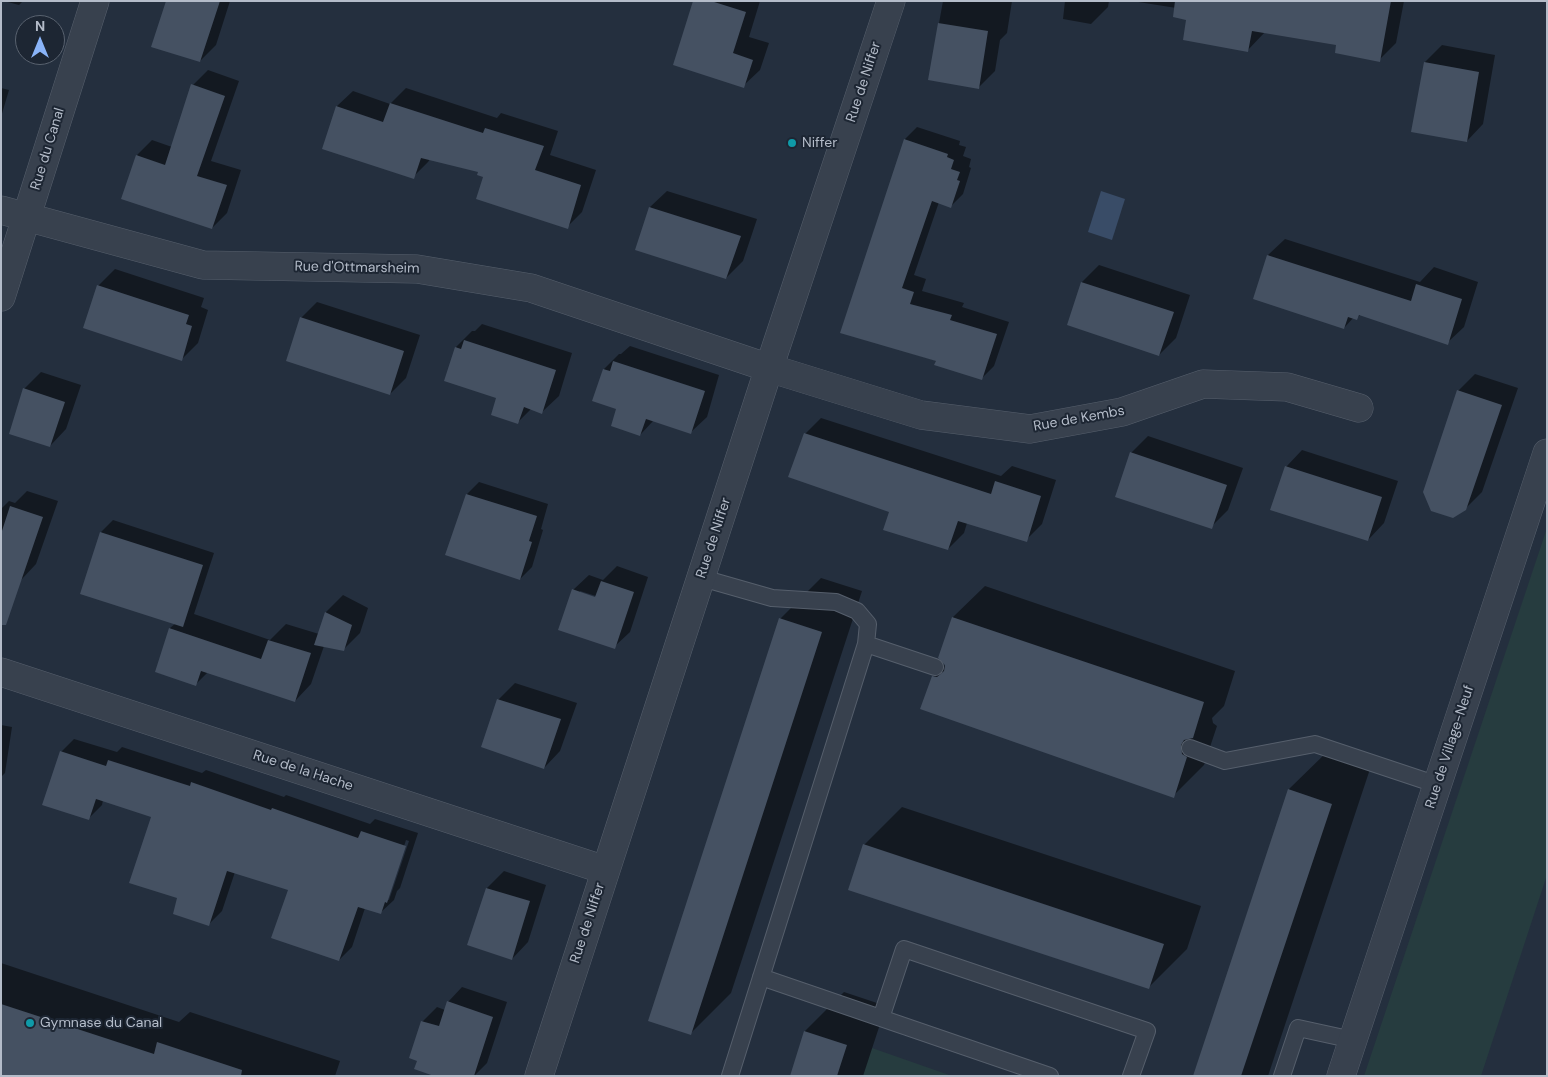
<!DOCTYPE html>
<style>
body{margin:0}
#map{position:relative;width:1548px;height:1077px;overflow:hidden;background:#242f3e;font-family:"DM Sans",sans-serif}
canvas{display:block}
.frame{position:absolute;inset:0;border:2px solid #b4bcc9;pointer-events:none}
.north{position:absolute;left:15px;top:15px;width:50px;height:50px;box-sizing:border-box;background:#1d2633;border:1px solid #59626f;border-radius:50%;rotate:0deg;font-size:14px;font-weight:700;line-height:20px;text-align:center;color:#b4bcc9}
.north::after{content:'';display:block;margin:auto;width:18px;height:22px;background:#8ab4f8;clip-path:polygon(50% 0,100% 100%,50% 72%,0 100%)}
</style>
<div id="map">
<canvas width="1548" height="1077"></canvas>
<div class="frame"></div>
<div class="north">N</div>
</div>
<script>
const ctx = document.querySelector('canvas').getContext('2d');
ctx.lineJoin = 'round';
function fill(path, color) { ctx.fillStyle = color; ctx.fill(path, 'evenodd'); }
const shape = rows => new Path2D(rows.map(r => 'M' + r).join(''));
function trace(path, color, width, dash) { ctx.strokeStyle = color; ctx.lineWidth = width; ctx.lineCap = dash ? 'butt' : 'round'; ctx.setLineDash(dash || []); ctx.stroke(path); }
function drawText(font, color, halo, rows, align = 'center') {
  ctx.font = font + ' "DM Sans",sans-serif'; ctx.lineWidth = 4; ctx.setLineDash([]); ctx.textBaseline = 'middle'; ctx.strokeStyle = halo; ctx.fillStyle = color; for (const [text, x, y, turn = 0] of rows) {
    ctx.save(); ctx.translate(x, y); ctx.rotate((+turn || 0) * Math.PI / 180); ctx.textAlign = isNaN(turn) ? turn : align; if (halo) ctx.strokeText(text, 0, 0); ctx.fillText(text, 0, 0); ctx.restore();
  }
}
fill(shape([
 [1547,528,1547,875,1481,1076,1364,1076],
 [872,1048,952,1076,863,1076]
]), '#263c3f');
fill(shape([
 [1101,191,1125,199,1112,240,1088,232]
]), '#394c67');
fill(shape([
 [4,1,23,1,19,5],
 [167,1,230,1,216,45,200,61],
 [694,1,760,1,749,37,769,43,760,70,743,86],
 [943,1,1012,1,1007,33,1000,40,995,71,978,88,929,79],
 [1065,1,1109,1,1108,7,1091,24,1063,19],
 [1132,1,1404,1,1396,43,1379,60,1337,44,1265,32,1247,51,1189,10],
 [1442,45,1495,55,1483,124,1467,141,1425,62],
 [208,70,239,81,211,161,241,170,227,213,212,228,137,155,152,140,172,147,193,85],
 [1,88,9,90,1,117],
 [406,88,497,118,501,113,558,131,550,155,596,170,582,212,567,227,484,176,480,171,430,159,428,162,413,177,323,148,337,106,353,91,390,104],
 [917,127,960,141,959,145,966,147,963,156,971,159,969,167,971,168,963,194,951,206,939,202,914,275,926,279,922,291,964,303,962,307,1009,322,994,366,982,378,937,361,841,332,905,139],
 [667,191,757,219,743,261,726,278,650,207],
 [1285,239,1420,282,1434,267,1478,282,1464,327,1447,343,1361,314,1357,318,1354,317,1344,328,1268,255],
 [1099,265,1190,295,1176,338,1159,355,1069,324,1082,282],
 [115,269,204,298,201,307,208,310,198,343,182,359,98,286],
 [317,302,420,335,406,378,390,394,301,318],
 [482,324,572,353,559,396,542,412,531,409,518,422,456,347,472,331,475,331],
 [630,346,719,375,707,417,691,432,654,420,640,435,618,408,604,369,619,354,621,354],
 [41,372,81,385,66,429,50,446,24,389],
 [1475,374,1518,388,1482,492,1465,509,1458,391],
 [821,418,1001,476,1012,466,1056,480,1042,524,1026,540,967,523,964,533,948,549,891,511,805,434],
 [1148,436,1243,468,1228,510,1211,527,1131,453],
 [1302,450,1398,481,1384,523,1368,540,1286,467],
 [479,482,548,504,541,529,543,530,532,567,520,579,467,494],
 [27,491,58,501,36,564,21,580,1,573,1,509,9,501,15,503],
 [113,520,214,553,194,614,270,640,286,624,319,634,326,612,343,595,368,608,360,633,343,650,324,646,311,684,295,701,208,672,196,684,156,672,170,628,176,623,101,532],
 [617,566,648,577,630,632,614,647,573,590,589,575,603,580],
 [580,591,602,598,601,601,580,594],
 [821,578,862,591,731,993,690,1034,780,619],
 [985,586,1235,671,1224,706,1212,718,1213,723,1217,726,1204,765,1173,796,933,677,946,664,940,657,953,617],
 [515,683,577,703,560,751,544,768,498,700],
 [1,725,12,727,5,773,1,777],
 [74,739,117,752,122,747,202,773,206,770,284,797,286,795,370,824,375,819,418,833,400,888,397,891,394,900,380,913,365,908,352,947,339,960,290,889,235,872,222,911,209,924,153,816,103,800,102,805,88,819,61,752],
 [406,840,409,841,389,900,387,900],
 [1330,749,1372,763,1268,1076,1194,1076,1289,789],
 [902,807,1201,906,1187,949,1149,987,864,845],
 [504,871,546,885,528,942,512,959,469,944,487,888],
 [1,963,179,1022,190,1012,340,1061,335,1076,1,1076],
 [462,987,507,1002,487,1063,474,1076,467,1076,418,1060,422,1022,437,1007,445,1010,448,1002],
 [844,992,886,1006,863,1076,791,1076,805,1031]
]), '#0007');
fill(shape([
 [166,1,220,1,200,62,151,47],
 [693,1,711,1,746,12,733,53,753,60,744,88,673,65],
 [1175,1,1391,1,1380,62,1335,53,1336,45,1252,31,1248,52,1183,40,1186,20,1173,17],
 [938,23,988,31,979,89,928,80],
 [1424,62,1479,72,1467,142,1411,132],
 [191,84,225,96,197,176,227,185,212,229,121,199,136,155,165,165],
 [390,103,483,133,485,128,544,146,535,170,581,185,568,229,476,199,483,177,477,175,478,172,421,158,414,179,322,149,336,106,383,122],
 [904,139,948,154,947,157,954,160,951,169,960,172,957,180,960,181,951,208,932,201,902,288,914,292,910,304,952,315,950,320,997,334,982,380,934,365,936,361,840,333],
 [649,207,741,236,726,279,635,250],
 [1267,255,1411,301,1416,284,1462,299,1448,345,1359,315,1357,320,1348,317,1344,329,1253,299],
 [1081,282,1174,312,1159,356,1067,325],
 [97,285,189,315,186,324,192,326,182,361,83,328],
 [300,317,404,351,390,395,286,361],
 [464,340,556,370,542,414,524,407,518,424,491,415,496,398,444,381,455,347,461,349],
 [613,361,705,391,691,434,646,419,640,436,611,426,616,409,592,401,603,369,610,371],
 [23,388,65,402,50,447,9,434],
 [1457,390,1502,405,1466,510,1453,518,1431,511,1423,492],
 [804,433,991,494,995,481,1041,496,1027,542,958,521,948,550,883,530,889,512,788,477],
 [1130,452,1227,485,1212,529,1115,497],
 [1285,466,1382,497,1368,541,1270,510],
 [466,494,537,516,529,541,532,542,520,580,445,555],
 [10,506,43,517,6,625,1,625,1,534],
 [100,532,203,565,183,627,80,594],
 [601,581,634,592,615,649,558,630,572,589,595,597],
 [325,612,352,625,344,651,314,645],
 [952,617,1204,702,1193,738,1184,740,1181,745,1182,754,1187,757,1174,798,920,709,932,676,937,677,944,671,945,665,938,658],
 [779,618,822,632,691,1035,648,1021],
 [169,628,261,659,268,640,311,653,295,702,201,671,196,686,155,672],
 [497,699,561,719,544,769,481,747],
 [60,751,106,766,108,760,190,786,191,782,271,810,272,808,358,838,361,831,406,846,387,903,385,902,381,914,358,907,339,961,271,938,288,890,227,871,209,926,173,914,177,898,129,883,151,817,96,799,89,820,42,805],
 [1288,789,1332,804,1241,1076,1193,1076],
 [863,844,1164,944,1149,989,848,890],
 [486,888,530,901,512,960,467,945],
 [447,1001,493,1017,474,1076,434,1076,414,1069,417,1061,409,1058,421,1021,439,1026],
 [1,1004,154,1054,157,1042,242,1070,241,1076,1,1076],
 [804,1031,847,1045,837,1076,790,1076]
]), '#455162');
const service = shape([
 [702,578,772,598,836,602,857,611,868,624,866,644,730,1076],
 [866,644,935,667],
 [1190,748,1225,761,1315,744,1438,785],
 [761,977,1050,1076],
 [881,1018,904,949,1147,1031,1131,1076],
 [1282,1076,1298,1028,1353,1040]
]);
const minor = shape([
 [1,210,203,265,417,269,531,288,769,368,921,415,1030,429,1122,412,1203,384,1287,387,1359,408],
 [1,297,95,1],
 [1,672,605,870],
 [539,1076,769,368,891,1],
 [1341,1076,1547,453]
]);
trace(service, '#565f6c', 18);
trace(minor, '#565f6c', 29);
trace(service, '#38414e', 16);
trace(minor, '#38414e', 28);
for (const [x, y, r, color] of [
 [792,143,5,"#0f9aa8"],
 [30,1023,5,"#0f9aa8"]
]) { const dot = new Path2D(); dot.arc(x, y, r, 0, 2 * Math.PI); ctx.fillStyle = color; ctx.fill(dot); trace(dot, '#1d2633', 2); }
drawText('14px', '#b4bcc9', '#1d2633', [
 ["Rue de Niffer",864,82,-72],
 ["Rue du Canal",48,149,-73],
 ["Rue d'Ottmarsheim",357,268,1],
 ["Rue de Kembs",1079,419,-10],
 ["Rue de Niffer",714,538,-72],
 ["Rue de Village-Neuf",1450,747,-72],
 ["Rue de la Hache",303,771,18],
 ["Rue de Niffer",588,923,-72]
]);
drawText('14px', '#b4bcc9', '#1d2633', [
 ["Niffer",802,143],
 ["Gymnase du Canal",40,1023]
], 'left');
</script>
